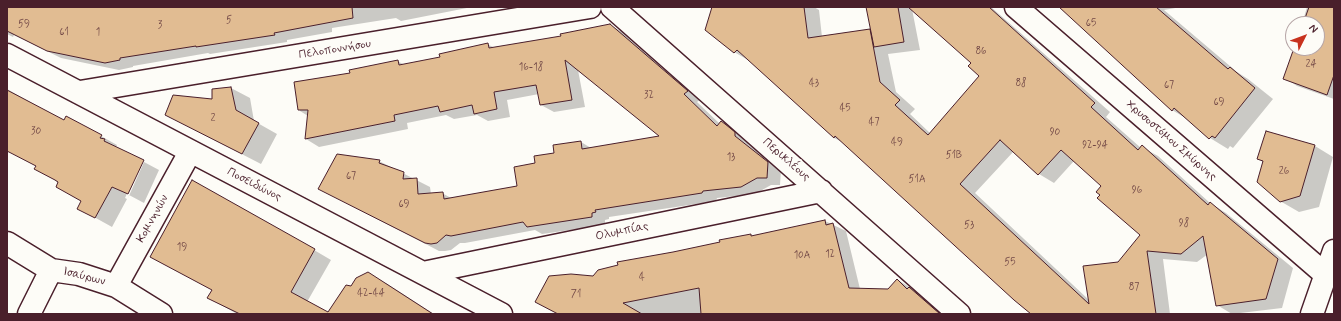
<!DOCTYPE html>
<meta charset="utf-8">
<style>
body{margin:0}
#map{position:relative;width:1341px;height:321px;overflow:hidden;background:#fdfcf7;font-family:Mynerve,sans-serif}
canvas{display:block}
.frame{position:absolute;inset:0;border:8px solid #4a1f2b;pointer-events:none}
.north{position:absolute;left:1285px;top:16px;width:40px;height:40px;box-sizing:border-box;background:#fdfcf7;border:1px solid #b5a4a5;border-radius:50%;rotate:48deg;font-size:11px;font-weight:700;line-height:16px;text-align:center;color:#4a1f2b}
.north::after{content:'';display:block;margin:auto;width:14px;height:18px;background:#c8321e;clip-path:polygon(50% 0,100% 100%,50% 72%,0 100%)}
</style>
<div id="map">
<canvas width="1341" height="321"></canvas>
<div class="frame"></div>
<div class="north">N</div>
</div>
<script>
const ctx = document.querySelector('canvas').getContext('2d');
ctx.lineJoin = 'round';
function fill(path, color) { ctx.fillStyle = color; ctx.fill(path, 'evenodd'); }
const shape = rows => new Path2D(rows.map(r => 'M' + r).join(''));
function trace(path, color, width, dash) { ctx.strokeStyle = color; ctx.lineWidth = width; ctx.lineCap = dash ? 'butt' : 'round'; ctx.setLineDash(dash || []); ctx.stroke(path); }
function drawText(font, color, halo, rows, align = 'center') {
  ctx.font = font + ' Mynerve,sans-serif'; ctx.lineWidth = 4; ctx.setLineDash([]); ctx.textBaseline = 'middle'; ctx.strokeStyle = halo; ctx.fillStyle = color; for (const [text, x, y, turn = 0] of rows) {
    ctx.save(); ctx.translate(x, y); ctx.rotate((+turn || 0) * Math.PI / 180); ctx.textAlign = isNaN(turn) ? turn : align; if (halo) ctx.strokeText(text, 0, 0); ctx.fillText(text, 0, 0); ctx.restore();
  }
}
fill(shape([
 [7,7,472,7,401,21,396,18,332,28,332,32,287,40,287,42,210,54,208,53,133,66,133,67,119,70,61,58,14,35,13,37,7,34],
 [720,7,814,7,819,10,822,37,872,31,867,7,991,7,1110,112,1106,117,1141,148,1142,147,1158,156,1210,203,1226,213,1293,268,1282,308,1232,314,1217,305,1208,254,1197,262,1163,259,1170,314,1033,314,846,144,834,138,750,61,734,52],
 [912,9,973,62,980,76,931,134,910,114,915,109,896,92,888,54,920,50],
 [1014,151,1039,174,1054,183,1074,161,1103,186,1102,195,1142,235,1089,300,975,193],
 [1069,7,1181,7,1164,10,1237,72,1248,79,1273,99,1233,148,1230,146,1228,149,1210,138,1189,120,1172,110],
 [1307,7,1334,7,1334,99,1297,86,1285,78,1294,48,1317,48,1317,24,1302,24],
 [610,25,624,33,701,99,697,102,720,124,721,123,739,133,748,141,748,144,781,170,780,185,771,185,755,194,717,198,716,201,609,217,609,219,605,220,605,225,542,234,535,230,465,243,460,243,451,250,445,251,439,251,320,189,379,161,430,187,431,194,442,193,451,198,518,186,536,164,581,142,591,148,661,136,578,70,585,107,554,112,541,105,539,94,507,100,510,117,488,121,477,115,454,119,446,115,407,123,408,129,319,147,306,139,308,116,300,111,295,82,351,73,397,61,405,65,441,58,487,44,495,48,562,37],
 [231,88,250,98,254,121,277,134,261,164,166,115,213,100],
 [7,89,64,121,101,136,117,145,116,147,142,161,125,198,127,199,112,227,94,217,82,201,7,144],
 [1315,146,1333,157,1319,207,1299,212,1280,201,1263,162,1258,159],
 [144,162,159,170,144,203,129,195,128,198],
 [825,221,846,231,860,289,889,290,898,280,922,295,943,314,558,314,593,277,673,253],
 [314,250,331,260,307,302,329,314,352,287,386,283,434,314,237,314,209,298,213,290,151,257]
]), '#0003');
const building = shape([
 [7,7,352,7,353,18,274,33,275,35,196,47,196,46,120,58,120,60,105,63,47,51,7,31,7,7],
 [712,7,804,7,808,38,870,29,880,82,900,100,895,105,928,135,979,76,968,66,971,63,908,7,989,7,1095,103,1091,107,1138,150,1142,145,1208,205,1210,202,1278,259,1266,299,1216,306,1203,236,1181,254,1147,251,1156,314,1031,314,1014,300,835,136,834,138,737,50,734,53,705,30,712,7],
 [1000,140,1038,175,1061,150,1101,186,1096,192,1100,195,1097,198,1140,235,1118,262,1083,266,1089,304,960,184,1000,140],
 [866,7,898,7,904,42,874,47,866,7],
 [1059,7,1156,7,1228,69,1230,67,1255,88,1215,138,1212,136,1209,139,1174,108,1172,111,1059,7],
 [1309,7,1334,7,1334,75,1327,95,1283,79,1294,48,1317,48,1317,24,1303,24,1309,7],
 [610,24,688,91,684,94,717,126,721,121,725,124,735,132,735,136,768,162,767,178,757,178,741,187,703,191,702,193,595,210,596,212,592,213,592,217,527,227,523,222,451,236,446,235,437,243,431,244,425,243,318,189,337,154,380,160,379,163,404,172,403,179,417,178,418,194,443,192,444,199,517,186,514,167,535,163,534,156,554,153,553,145,581,141,582,149,659,136,565,60,572,100,540,105,536,85,494,92,497,109,474,114,472,105,440,112,438,106,394,115,395,121,305,139,308,110,298,110,294,82,350,73,349,70,398,60,399,65,440,57,439,54,488,43,489,48,561,36,560,34,610,24],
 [231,87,236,110,259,123,242,154,165,115,173,95,212,99,212,89,231,87],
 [7,90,64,120,66,116,102,135,100,138,105,139,104,141,144,160,128,194,112,187,95,218,77,209,81,201,56,187,58,182,55,180,34,169,36,166,7,151,7,90],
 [1266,131,1315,145,1300,196,1280,202,1257,182,1263,161,1257,159,1266,131],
 [192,180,315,249,291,292,328,312,346,285,351,286,356,278,368,272,433,314,240,314,207,298,212,290,150,257,192,180],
 [825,220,826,225,833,223,849,288,888,289,897,279,907,289,909,287,940,314,701,314,699,288,623,303,642,314,558,314,535,302,549,276,571,274,593,276,598,270,618,265,617,262,673,252,720,242,719,240,751,234,751,236,825,220]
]);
fill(building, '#e1bc92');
trace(building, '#4a1f2b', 1);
const minor = shape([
 [612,7,959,314],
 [1016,7,1326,275],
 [7,55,501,314],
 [80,92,590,7],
 [7,243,51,270,79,274,116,286,161,314],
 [423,273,821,191],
 [116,286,190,152],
 [29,314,51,270],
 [1312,314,1334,251]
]);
trace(minor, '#4a1f2b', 25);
trace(minor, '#fdfcf7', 22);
drawText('10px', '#704645', null, [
 ["5",229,21],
 ["65",1091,24],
 ["59",24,25],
 ["3",160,26],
 ["61",64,33],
 ["1",98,33],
 ["86",981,52],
 ["24",1311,65],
 ["16-18",531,68],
 ["43",814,84],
 ["88",1021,84],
 ["67",1169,86],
 ["32",649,96],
 ["69",1219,103],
 ["45",845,109],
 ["2",213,119],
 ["47",874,123],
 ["30",36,132],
 ["90",1055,133],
 ["49",897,143],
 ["92-94",1095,146],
 ["51Β",954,156],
 ["13",731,158],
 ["26",1284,172],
 ["67",351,177],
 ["51Α",917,180],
 ["96",1137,191],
 ["69",404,205],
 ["98",1184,224],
 ["53",969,226],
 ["19",182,248],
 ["12",830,255],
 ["10Α",802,256],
 ["55",1010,263],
 ["4",642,278],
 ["87",1134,288],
 ["42-44",371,294],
 ["71",576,295]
]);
drawText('12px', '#4a1f2b', '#fdfcf7', [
 ["Πελοποννήσου",335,50,-9],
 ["Χρυσοστόμου Σμύρνης",1171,141,41],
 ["Περικλέους",786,160,41],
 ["Ποσειδώνος",254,185,27],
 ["Κομνηνών",153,219,-61],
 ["Ολυμπίας",622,232,-12],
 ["Ισαύρων",84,277,14]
]);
</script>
